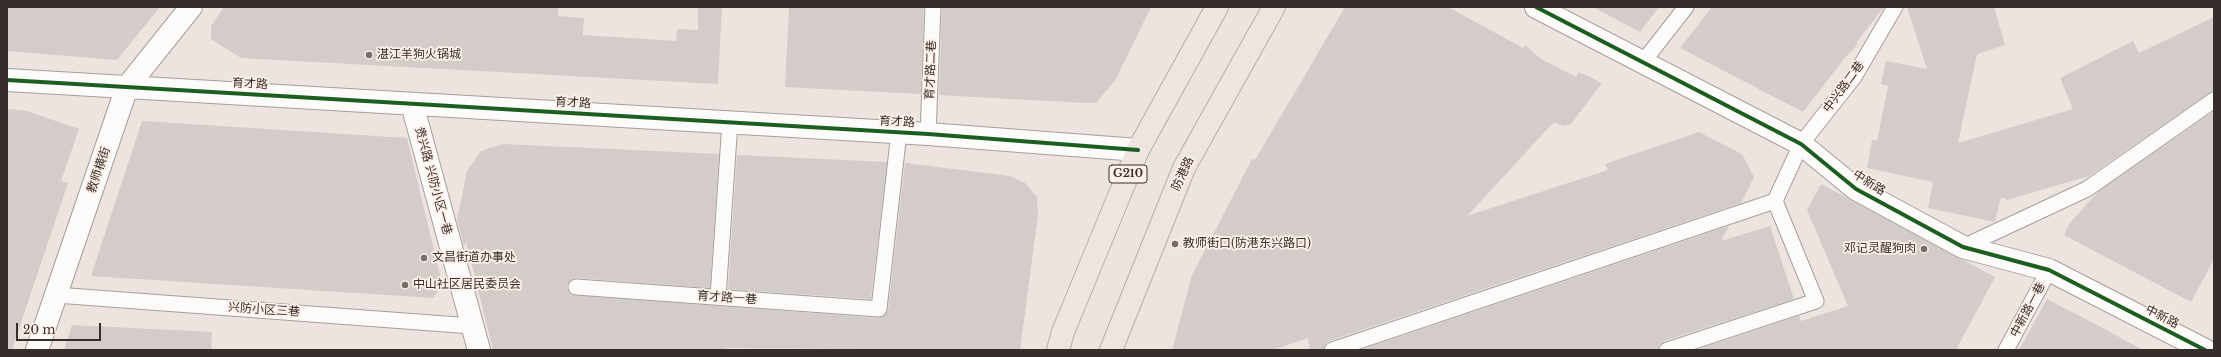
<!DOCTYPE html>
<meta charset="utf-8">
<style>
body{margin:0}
#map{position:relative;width:2221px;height:357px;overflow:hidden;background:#ede4e0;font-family:"Libre Baskerville",serif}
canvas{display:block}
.frame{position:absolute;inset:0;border:8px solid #352e2b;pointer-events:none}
.scale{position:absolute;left:16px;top:323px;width:85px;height:18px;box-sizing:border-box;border:2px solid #352e2b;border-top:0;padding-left:5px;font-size:12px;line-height:14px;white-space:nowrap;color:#352e2b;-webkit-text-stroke:3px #feefe9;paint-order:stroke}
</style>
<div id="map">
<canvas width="2221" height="357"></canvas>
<div class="frame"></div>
<div class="scale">20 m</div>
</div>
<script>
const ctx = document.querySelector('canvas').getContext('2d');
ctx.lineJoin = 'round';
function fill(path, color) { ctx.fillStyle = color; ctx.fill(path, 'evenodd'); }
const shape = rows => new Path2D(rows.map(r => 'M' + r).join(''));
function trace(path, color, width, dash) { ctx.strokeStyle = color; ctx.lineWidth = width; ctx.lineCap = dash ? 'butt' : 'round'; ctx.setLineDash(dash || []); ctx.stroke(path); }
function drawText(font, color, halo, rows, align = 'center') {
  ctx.font = font + ' "Libre Baskerville","Noto Sans SC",serif'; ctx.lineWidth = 3.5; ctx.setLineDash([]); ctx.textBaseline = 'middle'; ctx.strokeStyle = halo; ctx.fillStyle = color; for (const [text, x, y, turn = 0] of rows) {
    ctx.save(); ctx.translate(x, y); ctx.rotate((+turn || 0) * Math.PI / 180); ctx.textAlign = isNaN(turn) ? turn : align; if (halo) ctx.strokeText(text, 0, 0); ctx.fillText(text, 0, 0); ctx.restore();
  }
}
fill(shape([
 [7,7,160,7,117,60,7,51],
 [224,7,558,7,558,16,584,18,583,35,676,41,677,29,698,30,698,7,722,7,718,84,241,58,211,39,211,26],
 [789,7,924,7,921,94,785,87],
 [942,7,1151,7,1116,79,1096,103,1086,103,939,95],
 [1345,7,1448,7,1523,48,1525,45,1541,59,1576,77,1579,72,1602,83,1571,124,1563,126,1554,122,1467,216,1608,170,1605,164,1699,132,1742,154,1754,177,1741,203,1329,341,1325,344,1323,350,1310,350,1308,338,1272,350,1172,350,1192,275,1252,159,1255,160],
 [1593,7,1659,7,1640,32],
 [1712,7,1884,7,1856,43,1858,44,1844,59,1803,112,1680,48],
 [1907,7,1994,7,2005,45,1977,54,1958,143,2073,109,2060,78,2133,41,2139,53,2214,17,2214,91,2209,93,2089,176,2007,200,2001,197,1995,222,1928,208,1933,182,1867,168,1872,140,1877,141,1888,86,1881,84,1886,61,1927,69],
 [7,109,27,111,79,129,61,181,68,183,12,350,7,350],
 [2214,111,2214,259,2191,302,2064,235,2070,223,2099,191],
 [142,121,407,138,442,283,434,298,91,276],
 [503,144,719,154,710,288,577,278,572,279,567,286,571,295,878,318,883,317,888,310,905,163,1010,176,1025,183,1037,197,1038,215,1020,350,727,348,721,350,493,350,466,242,464,246,457,220,467,171,481,151],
 [737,155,887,162,871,299,728,289],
 [1821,184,1995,277,1956,350,1696,350,1799,316,1801,321,1848,306,1807,210],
 [1729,226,1721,241,1770,226,1794,299,1664,341,1660,344,1658,350,1360,350],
 [2047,299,2101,327,2143,350,2019,350],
 [72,325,212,332,211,350,64,350]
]), '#d3ccc9');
const service = shape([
 [1643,62,1686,7],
 [928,134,933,7],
 [1963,247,2087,189,2214,100],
 [576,287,879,309,899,132],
 [56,295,472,326],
 [718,297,730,122],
 [1332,350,1775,201,1801,144,1854,77,1895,7],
 [1667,350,1816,301,1775,201],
 [2006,350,2049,270]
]);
const minor = shape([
 [1536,7,1801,144,1856,189,1963,247,2049,270,2205,350],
 [7,80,928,134,1138,150],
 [412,104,479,350],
 [37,350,127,87,191,7]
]);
const trunk = shape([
 [1058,350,1063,332,1138,150,1217,7],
 [1111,350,1184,168,1274,7]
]);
trace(service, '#a69e9b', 17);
trace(minor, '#a69e9b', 24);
trace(trunk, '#bcaca6', 24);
trace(service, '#fcfbfa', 15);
trace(minor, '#fcfbfa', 22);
trace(trunk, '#eee4e0', 22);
trace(shape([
 [1536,7,1801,144,1856,189,1963,247,2049,270,2205,350],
 [7,80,928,134,1138,150]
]), '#1b5e20', 4);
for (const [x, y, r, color] of [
 [369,55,4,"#756e6a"],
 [1175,244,4,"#756e6a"],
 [1924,249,4,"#756e6a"],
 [424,258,4,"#756e6a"],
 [405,285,4,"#756e6a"]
]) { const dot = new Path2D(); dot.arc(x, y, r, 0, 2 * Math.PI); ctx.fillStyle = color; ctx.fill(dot); trace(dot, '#feefe9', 1.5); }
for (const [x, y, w] of [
 [1128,174,38]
]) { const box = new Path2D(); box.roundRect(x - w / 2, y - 9, w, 18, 3); ctx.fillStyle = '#feefe9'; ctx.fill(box); trace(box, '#352e2b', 1); }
drawText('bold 11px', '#352e2b', null, [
 ["G210",1128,174]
]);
drawText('12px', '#352e2b', '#feefe9', [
 ["湛江羊狗火锅城",377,55],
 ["教师街口(防港东兴路口)",1183,244],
 ["邓记灵醒狗肉",1916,249,"right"],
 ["文昌街道办事处",432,258],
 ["中山社区居民委员会",413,285]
], 'left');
drawText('12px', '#352e2b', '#feefe9', [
 ["育才路二巷",931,70,-88],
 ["育才路",250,84,3],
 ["中兴路二巷",1844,87,-54],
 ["育才路",573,103,3],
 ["育才路",897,122,3],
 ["教师横街",99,170,-71],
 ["防港路",1183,174,-65],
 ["贵兴路 兴防小区一巷",433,181,75],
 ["中新路",1869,183,32],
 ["育才路一巷",727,298,4],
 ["兴防小区三巷",264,310,4],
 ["中新路一巷",2028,310,-62],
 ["中新路",2162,317,27]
]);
</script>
